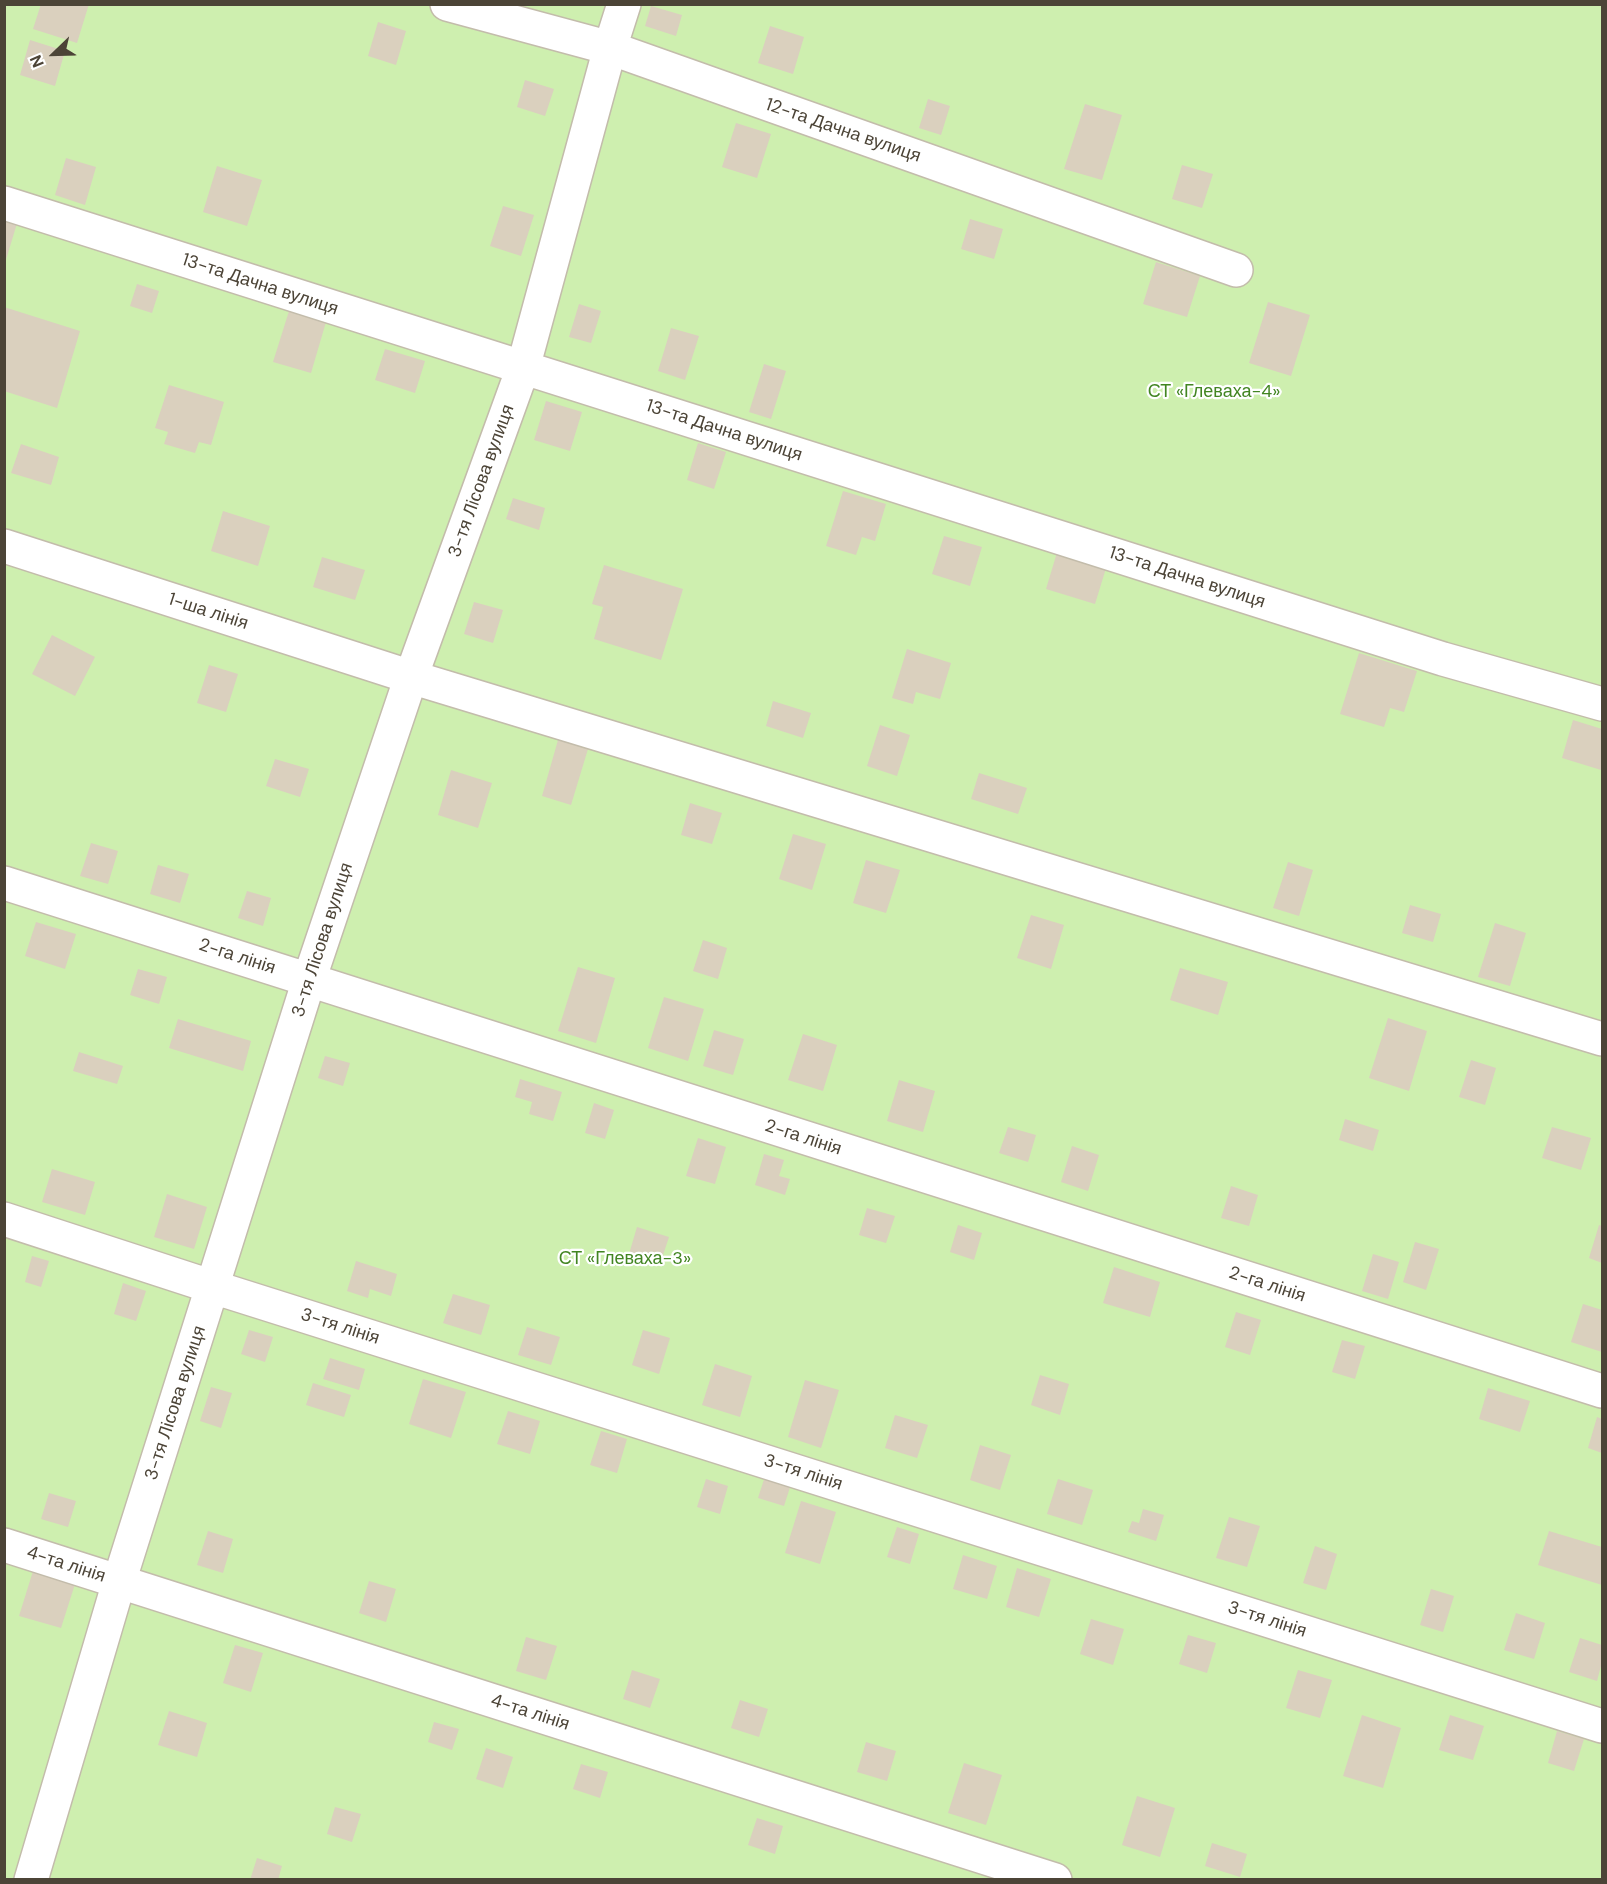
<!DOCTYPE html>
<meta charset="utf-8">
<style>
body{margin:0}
#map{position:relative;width:1607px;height:1884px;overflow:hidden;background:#f6f3ea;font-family:"DM Sans",sans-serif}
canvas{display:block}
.frame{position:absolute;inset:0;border:6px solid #4c4437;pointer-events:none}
.north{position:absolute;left:24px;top:24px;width:60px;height:60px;-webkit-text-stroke:4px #fff;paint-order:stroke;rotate:247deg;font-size:16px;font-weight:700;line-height:24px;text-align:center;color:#4c4437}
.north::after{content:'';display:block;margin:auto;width:21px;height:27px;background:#4c4437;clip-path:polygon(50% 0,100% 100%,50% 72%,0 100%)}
</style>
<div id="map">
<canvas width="1607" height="1884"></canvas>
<div class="frame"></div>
<div class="north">N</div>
</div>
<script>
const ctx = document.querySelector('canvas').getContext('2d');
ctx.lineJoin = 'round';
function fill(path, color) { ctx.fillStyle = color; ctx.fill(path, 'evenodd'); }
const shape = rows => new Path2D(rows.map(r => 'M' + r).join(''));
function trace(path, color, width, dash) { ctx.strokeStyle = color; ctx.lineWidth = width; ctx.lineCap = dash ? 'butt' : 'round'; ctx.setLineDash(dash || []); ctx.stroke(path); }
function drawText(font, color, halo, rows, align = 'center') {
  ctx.font = font + ' "DM Sans",sans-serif'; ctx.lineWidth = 4.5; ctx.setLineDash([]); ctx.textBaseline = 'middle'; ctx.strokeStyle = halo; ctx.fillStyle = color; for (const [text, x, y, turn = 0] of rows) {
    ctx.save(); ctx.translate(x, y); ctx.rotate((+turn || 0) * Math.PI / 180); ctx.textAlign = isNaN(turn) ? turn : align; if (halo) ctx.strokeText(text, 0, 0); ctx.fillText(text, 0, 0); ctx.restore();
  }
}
fill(shape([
 [5,5,1602,5,1602,1879,5,1880]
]), '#ceefaf');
fill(shape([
 [41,4,89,4,77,43,33,29],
 [651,6,682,15,676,36,645,26],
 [378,22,406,31,396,65,368,56],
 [770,26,804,37,793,74,758,63],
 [30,40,65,51,55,86,20,75],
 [525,80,554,89,545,116,517,107],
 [928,99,950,106,941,135,919,128],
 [1085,104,1122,115,1102,180,1064,169],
 [736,123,771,134,757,178,722,167],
 [66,158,96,167,85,205,55,195],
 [1182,165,1213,174,1202,208,1172,199],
 [217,166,262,180,247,226,203,212],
 [503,206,534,215,521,256,490,246],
 [4,216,18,220,5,263,4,262],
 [970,219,1003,229,994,259,961,249],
 [1156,262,1200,276,1187,317,1143,304],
 [137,284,159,291,152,313,130,306],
 [1268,302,1310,315,1291,376,1249,363],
 [579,304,601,311,591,343,569,337],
 [4,307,80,331,57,408,4,391],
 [289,311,326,322,311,373,273,362],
 [671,328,699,336,685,380,658,371],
 [385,349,425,361,415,393,375,380],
 [764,364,786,371,771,419,749,412],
 [169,385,224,402,211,445,199,442,195,453,164,444,168,432,155,428],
 [546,401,582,412,570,451,534,440],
 [698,443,726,452,714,489,687,480],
 [21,444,59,457,51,485,11,473],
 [843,491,886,504,875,541,862,537,856,555,826,546],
 [513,498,545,508,539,530,506,519],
 [223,511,270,526,258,566,211,551],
 [944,536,982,547,970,586,932,574],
 [1058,549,1107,565,1095,604,1046,589],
 [322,557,365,570,355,600,313,587],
 [604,565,683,589,661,660,594,639,603,607,592,604],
 [474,602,503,610,493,643,464,634],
 [52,635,95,657,75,696,32,674],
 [907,649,951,663,940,699,916,692,913,704,892,698],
 [1359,653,1417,671,1404,712,1390,708,1384,727,1340,714],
 [209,665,238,674,226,712,197,703],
 [773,701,811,713,803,738,766,726],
 [1573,720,1602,729,1601,770,1562,758],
 [880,725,910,735,897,776,867,766],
 [558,740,588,749,571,805,542,796],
 [275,759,309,769,300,797,266,786],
 [451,770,492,783,478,828,438,815],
 [979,773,1027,788,1018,814,971,799],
 [690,803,722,813,712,844,681,835],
 [793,834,826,844,812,890,779,879],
 [91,843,118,851,108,884,80,876],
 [866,860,900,870,886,913,853,903],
 [1288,862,1313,870,1299,916,1273,908],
 [158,865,189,874,180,903,150,894],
 [247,891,271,898,263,926,238,918],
 [1410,905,1441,914,1433,942,1402,933],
 [1031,915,1064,925,1051,969,1017,958],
 [36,922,76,934,65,969,25,956],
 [1495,923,1526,933,1510,986,1478,977],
 [703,940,727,948,718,979,693,971],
 [578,967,615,978,596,1043,558,1031],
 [1180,968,1228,982,1218,1015,1170,1000],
 [138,969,167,977,159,1004,130,995],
 [664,997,704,1009,688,1061,648,1048],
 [1388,1018,1427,1031,1409,1091,1369,1078],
 [178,1019,251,1041,243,1071,169,1048],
 [714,1030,744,1039,733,1075,703,1066],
 [803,1034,837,1045,823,1091,788,1080],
 [79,1052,123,1066,117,1084,73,1071],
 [325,1056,350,1063,343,1086,318,1078],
 [1471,1060,1496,1068,1485,1105,1459,1097],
 [520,1079,562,1092,553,1121,529,1114,532,1102,515,1097],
 [899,1080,935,1091,923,1132,887,1121],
 [594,1103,614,1110,605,1139,585,1133],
 [1345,1119,1379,1130,1373,1151,1339,1140],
 [1008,1127,1036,1135,1028,1162,999,1153],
 [1552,1127,1591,1138,1581,1170,1542,1158],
 [698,1138,726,1147,715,1184,686,1176],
 [1072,1146,1099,1155,1088,1191,1061,1182],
 [764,1154,784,1160,779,1176,790,1179,785,1195,755,1185],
 [52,1169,95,1182,85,1215,42,1202],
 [1231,1186,1258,1195,1249,1226,1221,1218],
 [167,1194,207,1207,194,1249,154,1237],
 [867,1208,895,1216,886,1243,859,1235],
 [958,1225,982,1233,974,1260,950,1252],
 [1599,1225,1602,1226,1602,1263,1589,1258],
 [637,1227,669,1237,660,1264,629,1254],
 [1415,1242,1439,1249,1426,1290,1403,1282],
 [1373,1254,1399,1262,1388,1299,1362,1291],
 [32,1256,49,1261,41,1287,25,1282],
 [356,1261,397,1274,391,1296,370,1289,368,1298,347,1291],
 [1114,1267,1160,1282,1150,1317,1103,1303],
 [123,1283,146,1291,136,1321,114,1314],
 [453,1294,490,1305,481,1335,443,1323],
 [1583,1304,1602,1310,1602,1352,1571,1342],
 [1236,1312,1261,1320,1250,1355,1225,1347],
 [527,1327,560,1337,551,1365,518,1355],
 [249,1330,273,1337,265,1362,241,1354],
 [643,1330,670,1338,659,1374,632,1365],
 [1342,1340,1365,1346,1355,1379,1332,1372],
 [330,1358,365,1369,359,1390,323,1379],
 [715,1364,752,1376,740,1417,702,1405],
 [1040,1375,1069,1384,1060,1415,1031,1405],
 [423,1379,466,1392,451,1438,409,1424],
 [805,1380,839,1390,821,1448,788,1437],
 [313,1383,351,1395,344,1417,306,1405],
 [211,1387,232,1393,221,1428,200,1421],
 [1488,1388,1530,1401,1520,1432,1479,1419],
 [508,1411,540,1421,530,1454,497,1444],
 [895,1415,928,1425,917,1458,885,1448],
 [1597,1417,1602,1419,1602,1453,1588,1448],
 [601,1431,627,1439,617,1473,590,1465],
 [980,1445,1011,1455,1000,1490,970,1480],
 [767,1470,793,1478,784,1506,758,1498],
 [706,1479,728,1486,720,1514,697,1507],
 [1058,1479,1093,1490,1082,1525,1047,1514],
 [49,1493,76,1501,68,1527,41,1519],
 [801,1501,836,1512,820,1564,785,1553],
 [1143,1509,1164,1515,1156,1541,1128,1532,1132,1521,1139,1523],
 [1229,1517,1260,1526,1247,1567,1216,1558],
 [897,1527,919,1534,910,1564,887,1557],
 [208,1531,233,1539,223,1573,197,1565],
 [1549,1531,1602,1547,1602,1585,1538,1565],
 [1315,1546,1337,1554,1326,1590,1303,1583],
 [963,1555,997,1566,987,1599,953,1589],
 [1017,1568,1051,1579,1039,1617,1006,1607],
 [33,1571,75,1584,61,1628,19,1616],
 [369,1581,396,1589,386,1622,359,1613],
 [1431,1589,1454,1596,1443,1632,1420,1625],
 [1516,1613,1545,1623,1534,1659,1504,1650],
 [1091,1619,1124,1629,1113,1665,1080,1654],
 [1188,1635,1216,1643,1207,1673,1179,1664],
 [526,1637,557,1646,546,1680,516,1671],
 [1580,1638,1602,1645,1602,1662,1597,1681,1569,1672],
 [235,1645,263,1653,251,1692,223,1683],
 [632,1670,660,1679,650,1708,623,1699],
 [1298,1670,1332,1680,1320,1718,1286,1708],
 [740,1700,768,1709,759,1737,731,1728],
 [169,1711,207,1723,197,1757,158,1745],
 [1362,1715,1401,1728,1383,1788,1343,1776],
 [1450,1715,1484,1726,1473,1760,1439,1750],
 [434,1722,459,1729,452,1750,428,1742],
 [1557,1731,1584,1739,1574,1771,1548,1763],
 [866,1742,896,1751,887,1781,857,1772],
 [486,1748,513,1757,503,1788,476,1779],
 [964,1763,1002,1775,986,1825,948,1813],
 [581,1764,608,1772,600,1798,573,1789],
 [1137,1796,1175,1808,1160,1857,1122,1845],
 [335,1807,361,1814,352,1842,327,1834],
 [757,1818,783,1826,775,1854,748,1845],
 [1212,1843,1247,1854,1240,1877,1205,1866],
 [257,1858,282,1866,278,1880,250,1880]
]), '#dad0be');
const minor = shape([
 [447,4,610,48,1236,270],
 [4,203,1443,659,1602,704],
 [4,546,411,677,1602,1039],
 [4,883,1602,1391],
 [4,1219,213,1287,1602,1726],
 [4,1545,1055,1880],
 [31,1880,119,1582,309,980,411,677,523,368,610,48,624,4]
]);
trace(minor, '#c3bcab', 36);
trace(minor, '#fff', 33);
drawText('18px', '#4c4437', '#fff', [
 ["12-та Дачна вулиця",843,131,19],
 ["13-та Дачна вулиця",260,285,18],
 ["13-та Дачна вулиця",724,431,18],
 ["3-тя Лісова вулиця",482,481,-70],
 ["13-та Дачна вулиця",1187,578,18],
 ["1-ша лінія",208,612,18],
 ["3-тя Лісова вулиця",323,940,-72],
 ["2-га лінія",237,957,18],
 ["2-га лінія",803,1138,18],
 ["2-га лінія",1267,1285,18],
 ["3-тя лінія",340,1327,18],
 ["3-тя Лісова вулиця",176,1403,-72],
 ["3-тя лінія",803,1473,18],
 ["4-та лінія",66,1565,18],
 ["3-тя лінія",1267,1620,18],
 ["4-та лінія",530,1713,18]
]);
drawText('18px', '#428522', '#fff', [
 ["СТ «Глеваха-4»",1214,392],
 ["СТ «Глеваха-3»",625,1259]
]);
</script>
